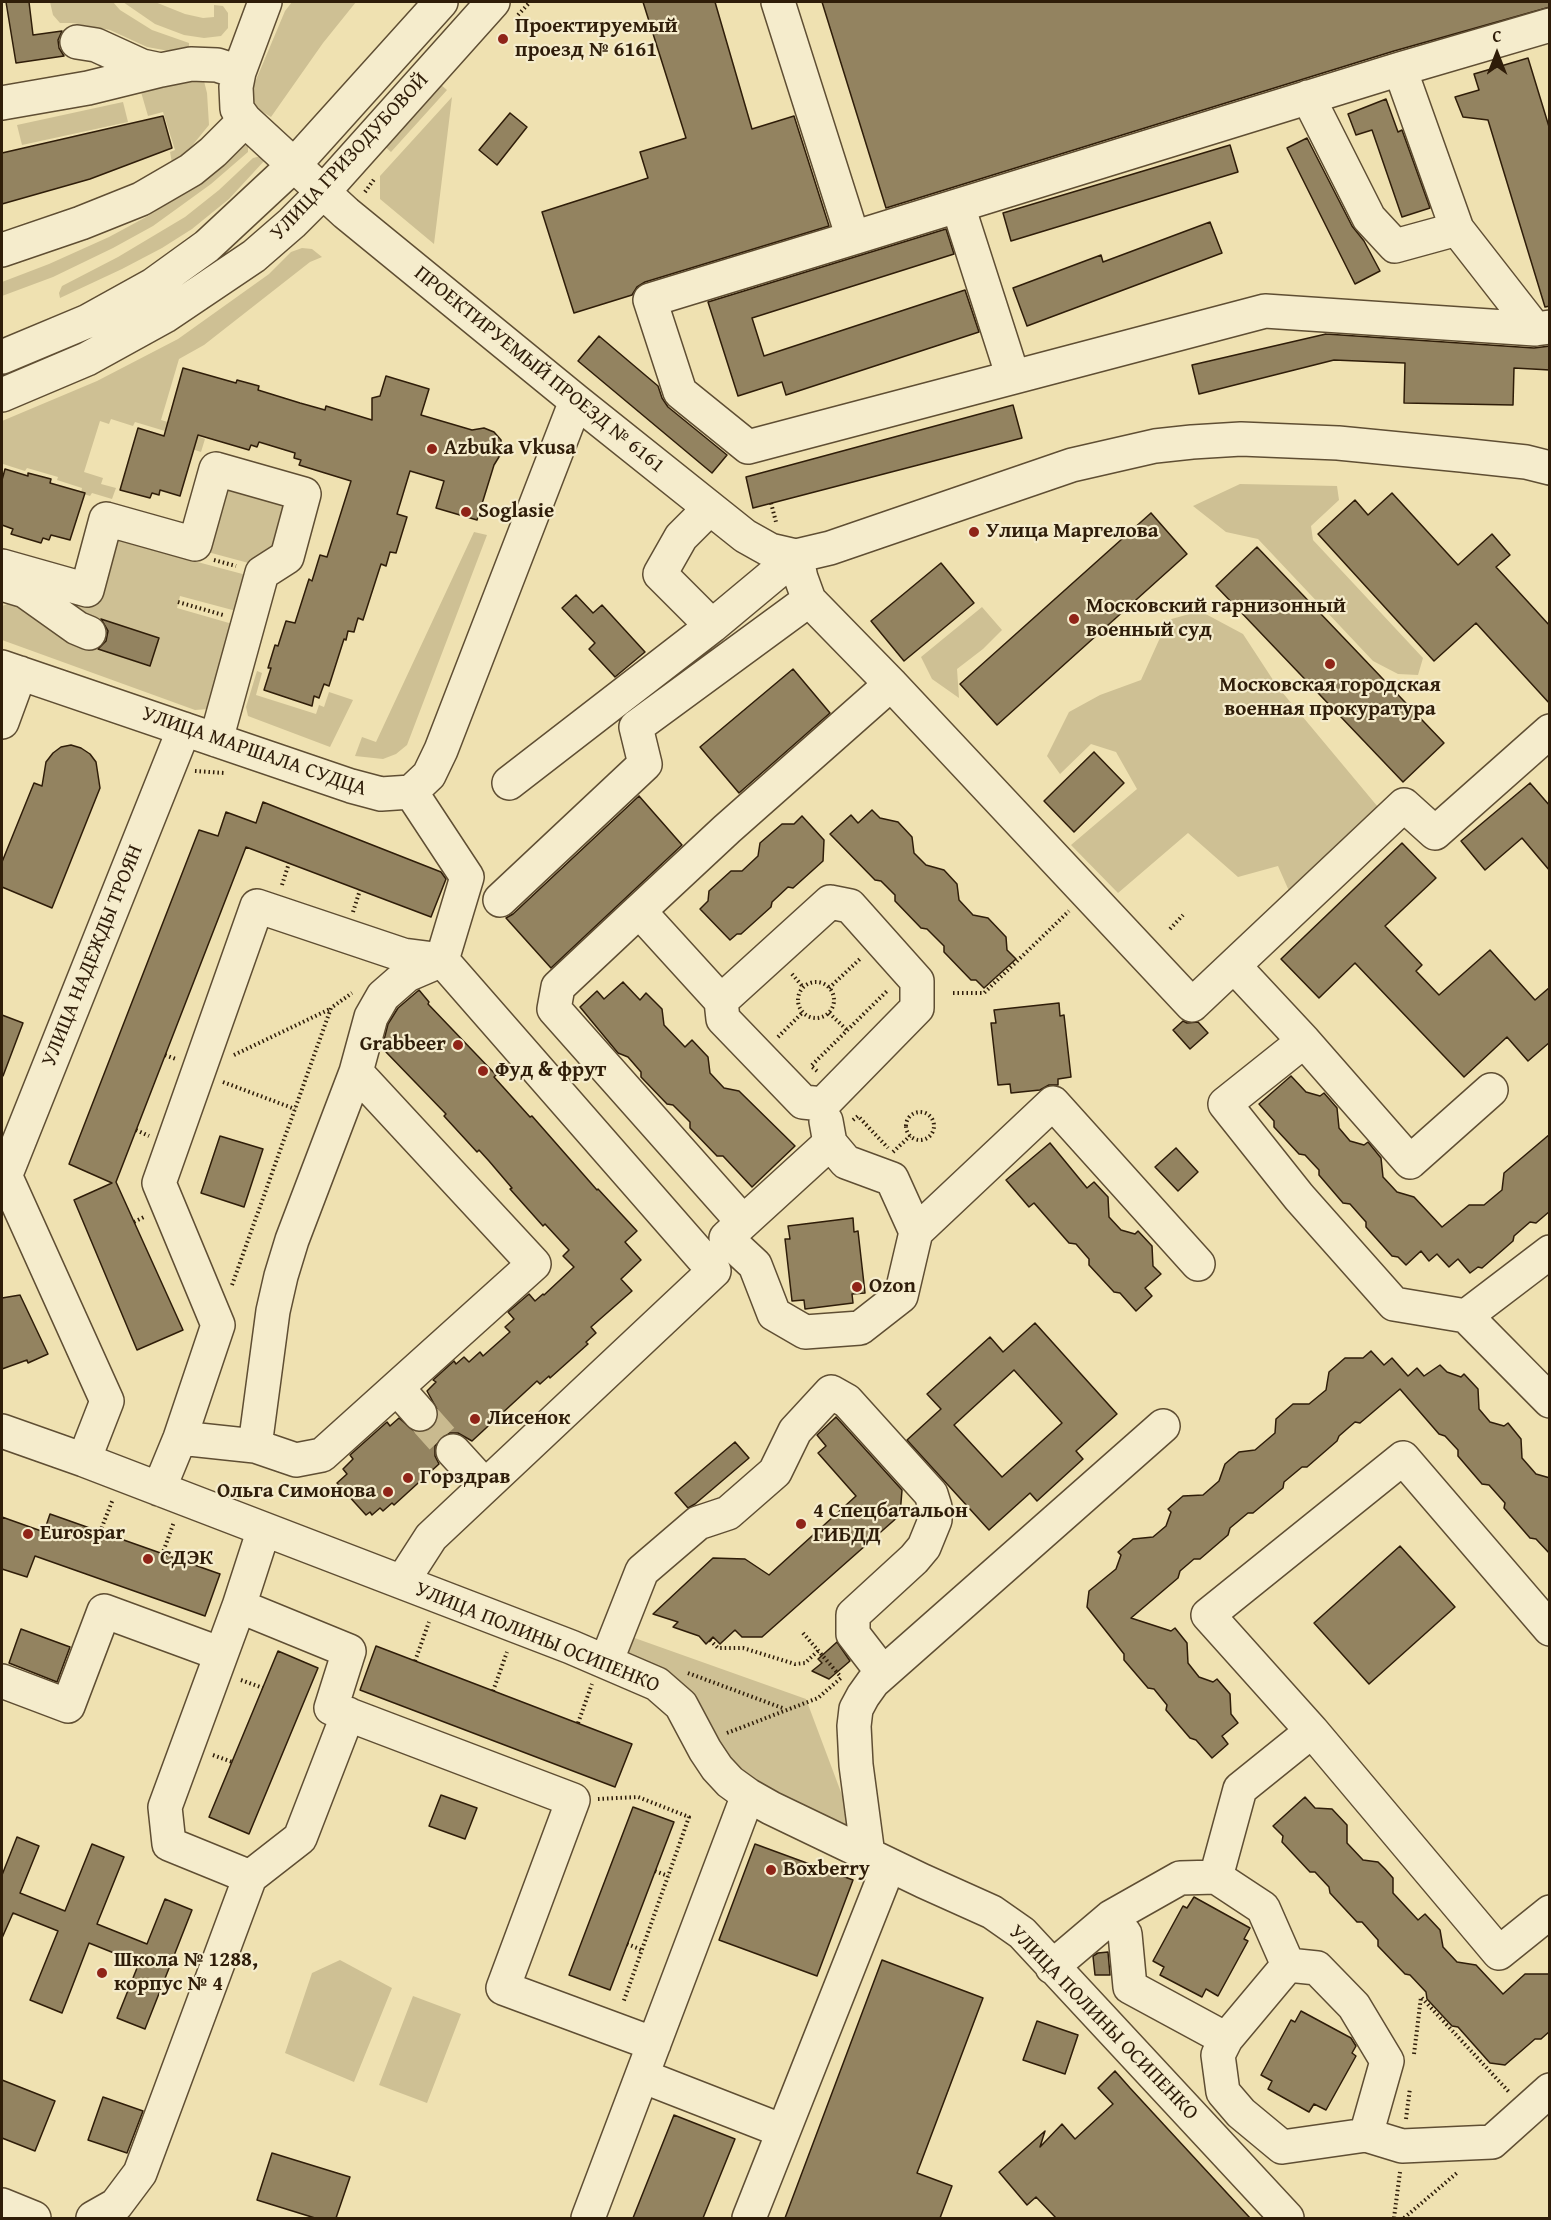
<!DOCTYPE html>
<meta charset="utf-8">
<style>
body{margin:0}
#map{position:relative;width:1551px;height:2220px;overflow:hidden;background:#efe1b1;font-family:"Gentium Book Plus",serif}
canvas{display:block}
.frame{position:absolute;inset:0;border:3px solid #2f1d09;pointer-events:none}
.north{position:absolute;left:1467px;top:24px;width:60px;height:60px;-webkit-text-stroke:4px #f5eccc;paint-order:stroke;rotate:0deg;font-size:16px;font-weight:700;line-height:24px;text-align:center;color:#2f1d09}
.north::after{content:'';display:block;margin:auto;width:21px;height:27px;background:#2f1d09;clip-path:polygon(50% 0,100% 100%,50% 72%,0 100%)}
</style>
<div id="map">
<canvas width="1551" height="2220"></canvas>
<div class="frame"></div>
<div class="north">С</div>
</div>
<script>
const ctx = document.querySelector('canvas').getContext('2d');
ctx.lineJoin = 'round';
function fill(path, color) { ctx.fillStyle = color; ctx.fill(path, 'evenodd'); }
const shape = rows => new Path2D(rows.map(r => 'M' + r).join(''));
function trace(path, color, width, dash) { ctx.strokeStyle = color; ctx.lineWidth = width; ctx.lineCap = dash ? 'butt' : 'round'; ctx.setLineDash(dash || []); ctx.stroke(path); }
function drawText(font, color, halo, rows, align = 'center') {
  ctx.font = font + ' "Gentium Book Plus",serif'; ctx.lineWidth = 4.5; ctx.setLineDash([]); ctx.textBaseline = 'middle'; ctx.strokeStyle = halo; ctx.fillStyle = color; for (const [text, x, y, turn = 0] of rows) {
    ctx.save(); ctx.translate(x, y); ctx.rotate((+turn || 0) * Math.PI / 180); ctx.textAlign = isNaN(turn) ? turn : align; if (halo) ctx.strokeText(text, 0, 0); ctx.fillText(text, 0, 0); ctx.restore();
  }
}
fill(shape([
 [50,2,113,2,120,10,152,30,189,43,189,53,180,53,147,47,110,30,73,23,60,23,53,15],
 [123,2,155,2,185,14,203,18,214,17,214,5,223,6,228,13,228,28,221,36,204,38,184,35,155,24],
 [292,2,356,2,323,43,271,117,256,108,252,97,253,87,285,11],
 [197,77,204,81,207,93,209,125,191,147,172,163,170,152,175,150,163,112,148,116,141,92],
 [434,79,447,90,391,152,379,141],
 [452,97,434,244,380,199,380,176],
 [123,102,128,122,22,145,17,125],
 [245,142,248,146,248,152,211,184,153,226,113,248,53,277,2,296,2,282,49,264,109,237,148,216,173,200],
 [261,156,265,160,229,199,192,229,162,248,122,269,60,298,59,293,62,286,118,257,185,217,219,190,253,158],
 [302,248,312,249,322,257,310,262,204,345,179,359,161,420,199,431,198,436,205,439,201,452,189,448,165,431,135,422,133,426,111,419,109,424,100,421,84,472,103,478,101,484,116,488,112,499,92,493,90,496,81,493,82,488,57,480,58,477,27,468,25,471,3,464,2,468,2,421,97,381,178,339,269,274,291,252],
 [1240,484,1337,486,1339,500,1311,526,1313,540,1423,658,1418,675,1398,674,1373,661,1258,539,1226,532,1193,506],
 [227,487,285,504,279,544,256,565,204,551],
 [114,532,190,560,250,576,240,612,180,596,177,608,236,625,208,709,195,710,2,640,2,606,13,602,85,645,149,666,158,638,95,617,93,620,41,591,94,603],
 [474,532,487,535,407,745,396,754,383,759,355,756,362,737,376,742],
 [982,607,1002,630,983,649,957,669,959,698,932,679,921,657],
 [1200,611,1243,634,1277,686,1383,813,1293,900,1278,866,1238,877,1188,833,1118,893,1071,845,1137,789,1116,752,1091,744,1060,774,1047,756,1069,712,1100,695,1141,680,1168,620],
 [257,671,262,673,256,695,316,714,319,705,324,707,329,692,353,700,330,747,248,716,246,707],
 [629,1636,806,1699,860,1843,774,1802,622,1659],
 [340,1960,392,1988,354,2082,285,2053,312,1973],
 [413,1996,461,2014,427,2103,379,2085]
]), '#cec094');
const building = shape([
 [6,2,29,2,33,35,62,31,58,40,59,48,64,56,16,63,6,2],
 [643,2,715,2,752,129,794,116,829,226,645,282,637,287,632,295,574,313,542,212,648,178,640,152,686,138,643,2],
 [822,2,1550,2,1550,7,1394,51,886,208,822,2],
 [1528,58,1550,130,1550,306,1545,307,1488,120,1463,117,1455,97,1479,90,1474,74,1528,58],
 [1386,99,1398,132,1402,130,1430,208,1402,217,1372,130,1356,135,1348,114,1386,99],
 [510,113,527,127,497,165,479,150,510,113],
 [163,116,172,148,90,179,2,204,2,153,163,116],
 [1307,138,1352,226,1364,241,1380,271,1355,284,1287,148,1307,138],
 [1230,145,1238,172,1011,241,1003,213,1230,145],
 [1210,222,1222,253,1027,326,1013,288,1101,255,1103,262,1210,222],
 [946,229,954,254,752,318,764,356,965,290,979,332,786,395,782,382,738,396,708,302,946,229],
 [1326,334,1534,348,1550,346,1550,370,1514,368,1513,405,1404,403,1405,363,1334,360,1199,394,1192,365,1326,334],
 [599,336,658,386,662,398,668,407,727,455,712,473,578,361,599,336],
 [183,368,236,383,237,380,259,386,258,390,300,403,325,410,326,406,372,420,372,398,380,396,386,376,429,389,421,415,472,430,484,428,494,432,501,440,502,452,494,465,477,520,436,508,444,481,410,471,397,514,407,517,396,553,390,552,386,566,381,564,363,620,358,618,354,632,348,631,346,640,344,639,329,686,324,684,319,698,314,696,312,706,264,690,271,668,268,668,275,645,278,646,286,621,295,623,309,579,312,581,320,555,327,557,351,481,299,465,301,460,294,458,295,453,259,442,257,447,251,445,249,450,198,435,180,496,160,490,159,495,152,493,150,498,120,490,138,428,164,436,183,368],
 [1013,405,1022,438,753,508,746,477,1013,405],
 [5,469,28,476,28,473,51,479,50,483,85,493,70,540,51,535,49,540,43,538,41,543,11,534,13,529,2,525,2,480,5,469],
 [1392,493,1458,565,1492,534,1510,555,1496,567,1550,626,1550,704,1476,623,1434,661,1318,534,1355,500,1368,515,1392,493],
 [1151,513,1187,554,997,725,960,684,1151,513],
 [1257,547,1444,743,1403,782,1216,586,1257,547],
 [941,563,974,603,904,661,871,621,941,563],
 [576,595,593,613,602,605,645,652,615,677,589,649,595,643,562,608,576,595],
 [101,619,159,638,150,666,98,649,106,641,108,631,101,619],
 [793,669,830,713,739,793,700,747,793,669],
 [71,745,81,748,90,754,96,762,100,788,52,908,2,887,2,862,34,783,42,786,46,762,53,753,61,747,71,745],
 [1094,752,1124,783,1074,832,1044,801,1094,752],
 [1530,783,1550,806,1550,871,1522,838,1485,870,1461,841,1530,783],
 [639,796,682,845,551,968,506,918,513,914,639,796],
 [263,802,441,872,446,879,431,917,246,847,116,1182,183,1330,137,1350,74,1200,112,1183,69,1164,199,830,218,836,226,812,256,823,263,802],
 [872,810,880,818,898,822,912,837,914,853,926,865,944,870,957,884,959,900,973,915,988,918,1006,937,1007,950,1016,959,984,988,976,980,971,980,944,952,944,946,927,929,921,928,895,901,895,895,881,881,875,880,830,834,851,815,858,823,872,810],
 [802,816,824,840,823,861,793,888,788,887,772,902,771,907,741,934,737,934,730,940,700,909,708,901,709,891,731,871,742,871,758,856,760,843,782,824,794,824,802,816],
 [1402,843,1436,878,1385,926,1422,965,1416,971,1439,995,1490,950,1535,1000,1550,987,1550,1042,1528,1061,1507,1037,1464,1077,1355,963,1319,998,1281,959,1402,843],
 [623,982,640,1000,646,993,662,1009,664,1025,685,1047,692,1040,708,1057,710,1073,724,1088,739,1091,795,1146,752,1187,723,1156,717,1156,690,1128,690,1122,673,1105,667,1104,641,1077,641,1072,628,1057,618,1053,580,1007,597,991,604,999,623,982],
 [419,990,429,1002,428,1004,496,1075,494,1077,530,1117,532,1116,597,1190,598,1189,637,1231,625,1242,641,1260,621,1279,632,1291,591,1327,596,1333,586,1342,588,1344,550,1378,549,1376,540,1384,537,1381,472,1441,458,1433,450,1433,441,1437,435,1446,435,1456,439,1464,394,1505,392,1503,383,1511,380,1508,372,1515,370,1512,366,1515,337,1483,347,1474,343,1469,353,1459,350,1455,387,1422,390,1426,399,1418,415,1432,424,1432,432,1428,438,1420,438,1411,427,1391,436,1382,433,1380,454,1361,456,1364,464,1357,469,1362,480,1352,483,1356,510,1332,505,1327,514,1319,508,1312,529,1294,535,1301,543,1294,544,1295,574,1267,563,1256,569,1250,545,1224,543,1226,510,1189,512,1188,489,1161,479,1150,477,1152,444,1116,446,1114,385,1051,387,1049,383,1044,388,1024,398,1008,419,990],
 [1059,1003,1060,1016,1064,1015,1071,1077,1058,1079,1058,1085,1049,1085,1040,1090,1011,1093,1010,1084,998,1085,991,1023,996,1023,994,1010,1059,1003],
 [2,1015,23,1023,3,1076,2,1076,2,1015],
 [1183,1021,1187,1023,1198,1022,1208,1033,1190,1049,1173,1030,1183,1021],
 [1291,1076,1306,1092,1320,1096,1324,1093,1337,1108,1339,1128,1350,1141,1364,1145,1368,1142,1381,1158,1383,1177,1397,1192,1414,1197,1442,1227,1469,1205,1484,1205,1502,1190,1504,1173,1550,1134,1550,1211,1536,1223,1530,1222,1514,1236,1513,1241,1482,1268,1478,1267,1470,1273,1458,1259,1449,1267,1437,1254,1429,1261,1421,1251,1406,1265,1398,1257,1392,1256,1366,1227,1366,1222,1350,1204,1343,1203,1319,1175,1319,1170,1305,1155,1299,1154,1274,1127,1274,1121,1259,1104,1291,1076],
 [220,1136,263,1149,244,1207,201,1193,220,1136],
 [1050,1143,1087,1188,1094,1182,1108,1197,1109,1217,1121,1230,1135,1234,1138,1231,1152,1246,1153,1266,1161,1274,1145,1288,1152,1296,1136,1311,1120,1293,1114,1292,1089,1265,1089,1259,1076,1244,1069,1243,1034,1203,1029,1207,1006,1180,1050,1143],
 [1176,1148,1198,1172,1178,1191,1155,1167,1176,1148],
 [853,1218,854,1232,858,1231,865,1293,852,1294,853,1303,805,1309,804,1300,792,1301,785,1239,790,1239,788,1226,853,1218],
 [20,1295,48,1354,28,1363,27,1360,2,1369,2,1298,20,1295],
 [1035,1323,1117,1414,1076,1451,1083,1459,1037,1501,1030,1493,989,1530,907,1440,941,1409,927,1394,990,1337,1003,1352,1035,1323],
 [1014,1370,1062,1423,1002,1477,954,1425,1014,1370],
 [1371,1351,1384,1365,1392,1358,1408,1376,1417,1368,1424,1376,1440,1365,1447,1372,1461,1377,1464,1374,1478,1389,1479,1409,1490,1422,1504,1426,1508,1423,1521,1439,1522,1458,1536,1474,1550,1478,1550,1554,1536,1539,1530,1538,1504,1508,1505,1503,1489,1485,1482,1484,1458,1456,1458,1450,1445,1436,1439,1434,1400,1389,1360,1423,1355,1422,1339,1436,1337,1441,1307,1467,1302,1467,1284,1482,1283,1488,1253,1513,1248,1513,1230,1528,1228,1535,1200,1559,1194,1559,1180,1571,1178,1578,1131,1618,1171,1631,1175,1628,1187,1643,1188,1663,1199,1677,1213,1682,1217,1679,1230,1694,1231,1714,1238,1723,1222,1736,1228,1744,1212,1758,1196,1740,1190,1738,1166,1710,1167,1705,1154,1689,1148,1688,1124,1660,1124,1654,1087,1607,1089,1591,1116,1569,1121,1555,1118,1552,1133,1539,1153,1537,1166,1526,1171,1512,1168,1509,1183,1496,1203,1495,1219,1481,1225,1464,1239,1452,1255,1450,1275,1433,1276,1419,1293,1404,1309,1404,1326,1390,1329,1372,1345,1358,1363,1358,1371,1351],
 [836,1417,902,1490,900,1515,762,1637,742,1637,735,1630,720,1644,713,1637,706,1644,699,1636,673,1627,678,1622,653,1614,713,1558,745,1559,769,1575,856,1496,818,1453,826,1446,817,1435,836,1417],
 [735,1442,749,1458,695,1504,688,1508,675,1493,735,1442],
 [50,1514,220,1574,205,1616,35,1556,27,1577,2,1569,2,1517,44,1532,50,1514],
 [1400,1546,1455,1607,1369,1684,1314,1623,1400,1546],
 [21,1629,70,1647,57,1682,9,1663,21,1629],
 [837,1642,850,1661,829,1679,812,1671,822,1663,818,1659,837,1642],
 [376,1646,632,1744,615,1787,360,1690,376,1646],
 [278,1651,318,1668,249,1834,209,1817,278,1651],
 [441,1795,477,1808,465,1839,429,1826,441,1795],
 [1305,1797,1315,1808,1332,1809,1347,1825,1347,1843,1363,1860,1378,1862,1385,1869,1393,1878,1393,1893,1418,1920,1425,1914,1440,1930,1443,1947,1457,1962,1476,1965,1503,1994,1525,1974,1550,1974,1550,2031,1541,2039,1535,2039,1505,2065,1490,2063,1458,2027,1452,2026,1427,1999,1426,1992,1410,1975,1405,1974,1378,1946,1378,1940,1362,1922,1357,1922,1330,1893,1329,1887,1315,1872,1310,1872,1282,1842,1283,1836,1273,1826,1305,1797],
 [633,1807,674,1822,610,1990,569,1975,633,1807],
 [17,1837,39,1846,20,1893,65,1911,92,1844,124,1857,97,1924,147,1944,165,1899,192,1910,145,2029,117,2018,139,1963,89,1943,62,2013,30,2000,58,1931,13,1913,2,1938,2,1875,17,1837],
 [755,1844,853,1880,817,1976,719,1940,755,1844],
 [1194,1897,1250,1928,1244,1939,1248,1941,1218,1996,1206,1989,1202,1997,1160,1975,1164,1967,1153,1961,1183,1906,1187,1908,1194,1897],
 [1108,1952,1110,1975,1095,1975,1093,1956,1098,1953,1108,1952],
 [882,1960,983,1998,917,2173,952,2186,940,2218,785,2218,882,1960],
 [1301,2011,1351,2038,1356,2046,1352,2053,1356,2056,1326,2110,1314,2104,1309,2112,1268,2089,1272,2081,1261,2075,1291,2020,1295,2022,1301,2011],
 [1037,2021,1078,2035,1065,2074,1023,2060,1037,2021],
 [1115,2071,1130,2088,1250,2218,1056,2218,1036,2197,1027,2205,999,2172,1045,2131,1040,2147,1062,2124,1075,2139,1113,2104,1098,2088,1115,2071],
 [2,2080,55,2101,35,2151,2,2138,2,2080],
 [103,2097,143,2111,127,2153,88,2140,103,2097],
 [674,2115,735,2139,703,2218,633,2218,674,2115],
 [272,2153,350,2177,336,2218,315,2218,257,2200,272,2153]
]);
fill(building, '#938360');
trace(building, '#2f1d09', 1.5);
trace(shape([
 [420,1414,453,1451]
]), '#c9ba8f', 33, [33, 16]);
const minor = shape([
 [265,2,239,72,236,87,237,109,245,120,346,213,576,401,745,536,770,550,796,556],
 [778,2,853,238,1400,69,1550,25],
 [77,42,96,45,142,66,161,70,191,64,217,65,239,72],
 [1308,97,1369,218,1395,246,1457,229,1400,69],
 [2,103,88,88,161,70],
 [958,206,1013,377],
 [1457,229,1535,329],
 [853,238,650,300,680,392,748,447,1265,311,1535,329,1550,327],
 [2,250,81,223,141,199,191,170,213,152,245,120],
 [2,357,88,321,153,285,207,246,294,165,441,2],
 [2,395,87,359,165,316,254,256,292,223,323,192,493,2],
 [796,556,801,578,809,600,891,684,1192,1005,1404,805,1435,833,1550,731],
 [2,566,87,590,106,519,195,544,216,469,304,494,287,557,262,573,216,740],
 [2,584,25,591,77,628,89,633],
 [712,626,796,556,830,548,1072,465,1155,446,1192,442,1241,439,1338,443,1461,455,1526,462,1550,468],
 [2,667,351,786,381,794,411,792,429,775,441,750,576,401],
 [2,722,20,673],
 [509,783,712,626,660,574,681,537,710,508],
 [500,900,645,764,636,727,809,600],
 [830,902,850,906,917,981,917,1008,823,1104,803,1102,723,1019,721,1001,830,902],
 [639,911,727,829,891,684],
 [1234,966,1304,1041,1410,1162,1491,1090],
 [721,1001,639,911,558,987,554,1009,743,1222],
 [1304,1041,1225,1104,1299,1197,1394,1304,1466,1316,1550,1252],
 [5,1175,107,1401,84,1460],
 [2,1184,184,729],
 [916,1232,1053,1103,1198,1264],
 [727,1237,830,1143,826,1121],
 [726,1238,755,1265,774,1314,805,1332,860,1328,901,1296,916,1232,892,1179,846,1162,830,1143],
 [1466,1316,1550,1401],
 [397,1388,420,1414],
 [2,1431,84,1460,571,1647,657,1684,681,1705,705,1750,717,1768,730,1782,748,1795,771,1808,923,1881,992,1912,1022,1933,1287,2218],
 [180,1438,255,1446,296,1460,322,1455,534,1264,356,1072,371,1017,383,996,407,975,442,960,714,1271,431,1537,402,1582],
 [255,1446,273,1311,281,1276,292,1240,356,1072],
 [453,1451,485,1486],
 [159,1489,180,1438,218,1325,159,1183,257,906,403,955,442,960,467,877,411,792],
 [264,1529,239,1606,349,1651,331,1708,573,1800,503,1988,654,2044],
 [239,1606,165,1807,169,1844,250,1877,300,1838,348,1714],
 [1550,1629,1403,1458,1208,1615,1312,1731,1499,1953,1550,1912],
 [606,1662,642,1571,698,1523,728,1513,775,1472,795,1431,831,1392,847,1401,931,1494,935,1507,935,1520,924,1547,914,1559,853,1615,853,1634,883,1673],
 [2,1681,68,1706,104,1611,221,1654],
 [868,1855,856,1765,854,1726,856,1709,863,1696,873,1682,1163,1426],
 [1216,1877,1240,1789,1312,1731],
 [1111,1917,1125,1934,1130,1987,1226,2039],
 [1288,1965,1317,1968,1354,2006,1387,2061,1366,2135,1282,2147,1241,2113,1223,2092,1218,2055,1226,2039,1288,1965],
 [1052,1967,1111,1917,1180,1878,1216,1877,1263,1908,1288,1965],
 [642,2076,783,2131],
 [1366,2135,1402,2146,1492,2142,1550,2090],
 [2,2205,34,2218],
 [93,2218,116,2205,140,2173,250,1877],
 [588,2218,748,1795],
 [749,2218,889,1865]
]);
trace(minor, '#5f4e33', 36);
trace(shape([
 [518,15,530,2],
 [365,192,375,178],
 [771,503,776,522],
 [214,560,236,566],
 [178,602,223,615],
 [195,771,224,773],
 [282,885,289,863],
 [353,912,360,890],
 [1170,929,1183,915],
 [792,974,803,987],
 '798 1000a18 18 0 1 1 36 0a18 18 0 1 1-36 0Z',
 [829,988,861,958],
 [953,993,984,993,1069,911],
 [829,1013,847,1030],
 [778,1037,803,1012],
 [165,1055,176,1059],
 [234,1055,330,1009],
 [817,1071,811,1066,888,990],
 [223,1082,295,1109],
 '906 1126a14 14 0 1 1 28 0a14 14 0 1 1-28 0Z',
 [853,1120,858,1116,888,1148],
 [136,1130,149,1136],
 [893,1152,910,1136],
 [134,1222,144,1217],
 [232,1285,331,1008,352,993],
 [100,1532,113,1499],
 [162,1555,174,1522],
 [803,1633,841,1677],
 [710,1640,718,1648,743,1648,795,1664,805,1663,819,1650],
 [415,1661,429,1622],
 [688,1673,785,1709],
 [241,1680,263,1688],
 [493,1691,507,1652],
 [578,1723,592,1684],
 [727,1733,818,1698,841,1678],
 [213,1755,232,1762],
 [598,1799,638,1797,689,1817,623,2003],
 [655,1871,668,1876],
 [627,1944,642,1950],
 [1414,2054,1421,1997,1510,2093],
 [1406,2119,1410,2088],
 [1394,2218,1400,2172],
 [1404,2218,1458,2172]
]), '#2f1d09', 4, [1.5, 3]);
trace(minor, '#f5eccc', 33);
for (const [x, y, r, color] of [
 [503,39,6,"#8f2418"],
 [432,449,6,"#8f2418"],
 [466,512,6,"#8f2418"],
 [974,532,6,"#8f2418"],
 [1074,619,6,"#8f2418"],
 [1330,664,6,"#8f2418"],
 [458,1045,6,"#8f2418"],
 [483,1071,6,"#8f2418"],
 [857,1287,6,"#8f2418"],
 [475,1419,6,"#8f2418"],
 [408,1478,6,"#8f2418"],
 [388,1492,6,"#8f2418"],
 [801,1524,6,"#8f2418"],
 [28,1534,6,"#8f2418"],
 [148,1559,6,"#8f2418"],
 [771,1870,6,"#8f2418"],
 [102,1973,6,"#8f2418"]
]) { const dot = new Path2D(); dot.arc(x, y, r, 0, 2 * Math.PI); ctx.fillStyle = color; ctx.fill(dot); trace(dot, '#f5eccc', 2); }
drawText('bold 21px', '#2f1d09', '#f5eccc', [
 ["Проектируемый",515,27],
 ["проезд № 6161",515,51],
 ["Azbuka Vkusa",444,449],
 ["Soglasie",478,512],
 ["Улица Маргелова",986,532],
 ["Московский гарнизонный",1086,607],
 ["военный суд",1086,631],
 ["Московская городская",1330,686,"center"],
 ["военная прокуратура",1330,710,"center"],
 ["Grabbeer",446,1045,"right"],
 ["Фуд & фрут",495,1071],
 ["Ozon",869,1287],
 ["Лисенок",487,1419],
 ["Горздрав",420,1478],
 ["Ольга Симонова",376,1492,"right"],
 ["4 Спецбатальон",813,1512],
 ["ГИБДД",813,1536],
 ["Eurospar",40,1534],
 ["СДЭК",160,1559],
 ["Boxberry",783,1870],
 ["Школа № 1288,",114,1961],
 ["корпус № 4",114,1985]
], 'left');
drawText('21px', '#2f1d09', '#f5eccc', [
 ["УЛИЦА ГРИЗОДУБОВОЙ",350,157,-47],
 ["ПРОЕКТИРУЕМЫЙ ПРОЕЗД № 6161",539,370,39],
 ["УЛИЦА МАРШАЛА СУДЦА",254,752,19],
 ["УЛИЦА НАДЕЖДЫ ТРОЯН",93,956,-68],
 ["УЛИЦА ПОЛИНЫ ОСИПЕНКО",537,1638,22],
 ["УЛИЦА ПОЛИНЫ ОСИПЕНКО",1103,2023,46]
]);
</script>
